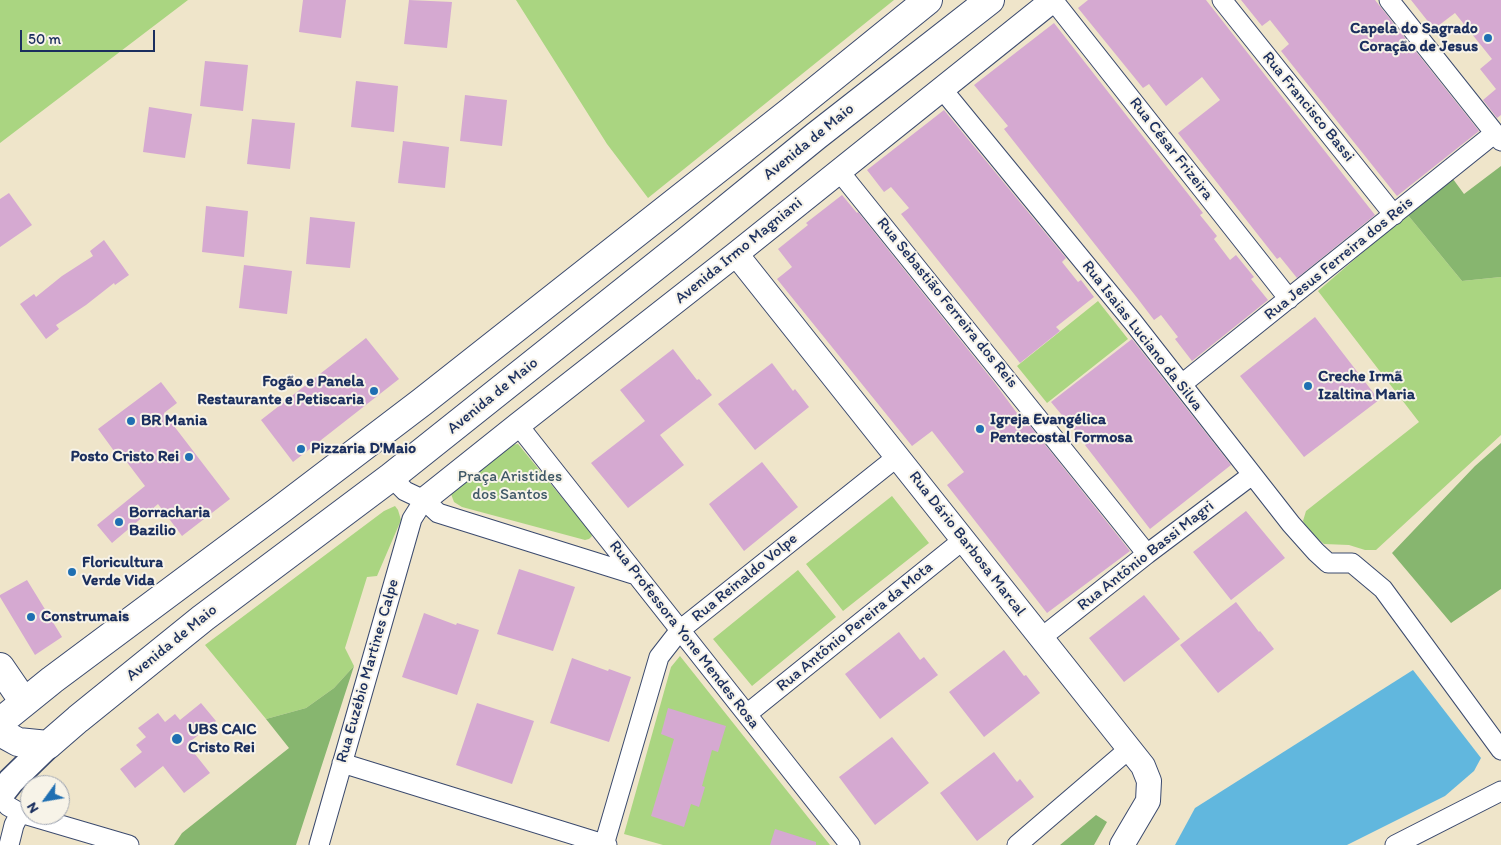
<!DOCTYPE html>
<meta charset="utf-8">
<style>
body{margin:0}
#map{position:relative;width:1501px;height:845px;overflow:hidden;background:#efe5ca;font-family:Itim,sans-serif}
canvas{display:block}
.north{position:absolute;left:20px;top:775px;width:50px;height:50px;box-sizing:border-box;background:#f7f3e8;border:1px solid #9fa5b1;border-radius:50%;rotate:238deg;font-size:14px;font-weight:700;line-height:20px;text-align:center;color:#1b2f5e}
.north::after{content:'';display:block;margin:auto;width:18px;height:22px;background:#1f6fb2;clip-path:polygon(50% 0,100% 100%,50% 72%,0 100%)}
.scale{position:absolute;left:20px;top:30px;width:135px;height:22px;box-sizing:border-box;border:2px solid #1b2f5e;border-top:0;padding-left:6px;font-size:15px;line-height:18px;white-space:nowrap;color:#1b2f5e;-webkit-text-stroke:4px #f7f3e8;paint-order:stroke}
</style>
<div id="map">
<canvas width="1501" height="845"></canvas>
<div class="north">N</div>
<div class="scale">50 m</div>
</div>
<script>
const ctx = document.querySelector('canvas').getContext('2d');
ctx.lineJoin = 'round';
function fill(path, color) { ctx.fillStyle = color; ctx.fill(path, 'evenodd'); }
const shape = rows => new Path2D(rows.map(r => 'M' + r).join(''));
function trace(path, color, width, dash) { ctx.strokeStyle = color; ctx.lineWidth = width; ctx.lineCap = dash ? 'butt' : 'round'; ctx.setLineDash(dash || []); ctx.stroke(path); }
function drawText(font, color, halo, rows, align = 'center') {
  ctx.font = font + ' Itim,sans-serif'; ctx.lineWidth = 4; ctx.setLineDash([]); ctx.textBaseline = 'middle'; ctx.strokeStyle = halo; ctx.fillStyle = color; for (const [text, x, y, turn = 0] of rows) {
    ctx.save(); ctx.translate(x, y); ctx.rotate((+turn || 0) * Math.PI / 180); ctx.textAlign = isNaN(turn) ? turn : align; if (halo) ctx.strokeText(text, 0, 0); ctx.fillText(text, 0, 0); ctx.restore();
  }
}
fill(shape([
 [0,0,188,0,0,143],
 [516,0,894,0,648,198,607,144],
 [1407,214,1462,281,1501,277,1501,435,1376,550,1365,550,1349,545,1324,544,1309,531,1303,521,1306,511,1419,422,1318,291],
 [1098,301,1128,339,1047,403,1017,366],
 [518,444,591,533,592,536,589,539,585,540,462,507,454,502,451,494,456,487,510,445],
 [892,496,929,543,843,611,806,564],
 [395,506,398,510,401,520,377,576,367,577,345,648,354,666,334,688,306,708,266,719,205,645,384,511],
 [798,570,836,617,752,686,713,639],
 [680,656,830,845,663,845,624,834,671,667]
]), '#aad581');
fill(shape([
 [1501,166,1501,277,1462,281,1407,214,1453,179,1464,194],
 [1501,443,1501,589,1451,623,1392,553,1475,466],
 [354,666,296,845,174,845,182,833,289,748,266,719,306,708,334,688],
 [1096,815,1107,822,1094,845,1060,845]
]), '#87b66f');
fill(shape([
 [1413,670,1481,758,1474,771,1445,796,1347,845,1175,845,1195,808]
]), '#61b7de');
fill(shape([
 [303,0,346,0,341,38,299,32],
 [409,0,452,2,447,48,404,44],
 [1088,0,1206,0,1375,215,1297,278,1280,257,1277,259,1178,133,1220,100,1202,77,1166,106,1149,84,1143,88,1078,8],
 [1241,0,1375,0,1479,131,1397,196,1281,51,1289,44,1270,20,1262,26],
 [1411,0,1501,0,1501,115,1497,118,1483,100,1496,89,1480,69,1492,59,1455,13,1434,29],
 [1054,23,1203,213,1200,215,1217,236,1214,239,1230,260,1236,255,1254,277,1251,279,1268,300,1192,361,1175,339,1178,337,1161,315,1154,320,1138,299,1004,129,1008,126,974,85],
 [205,61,248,65,243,111,200,106],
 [356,81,398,86,394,132,351,127],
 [465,95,507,100,502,146,460,141],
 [149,107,192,114,185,158,143,152],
 [944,110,1066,258,1062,262,1078,282,1081,280,1094,297,1056,327,1060,331,1020,363,901,214,909,208,891,187,884,192,867,170],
 [252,119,295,123,290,169,247,164],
 [403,141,449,147,445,188,398,183],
 [9,193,32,225,0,247,0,199],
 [842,195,857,213,858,212,994,382,1025,424,1027,422,1130,551,1047,613,947,485,964,472,932,431,912,446,777,279,792,267,778,249,808,225,806,223],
 [206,206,248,211,244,257,202,252],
 [310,217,355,222,350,268,306,264],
 [104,240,129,275,115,285,114,283,86,305,56,325,59,329,46,339,20,304,34,294,36,297,62,276,93,256,90,251],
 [244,265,292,271,287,314,239,308],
 [1315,317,1379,400,1304,457,1240,376],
 [366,338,399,379,293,462,261,420],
 [1132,339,1231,465,1150,529,1085,445,1086,444,1051,402],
 [673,349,697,380,699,379,712,395,660,435,684,465,628,508,591,463,645,421,620,390],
 [772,363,793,391,795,389,809,407,755,450,718,404],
 [161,382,177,403,164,413,230,499,182,536,158,504,112,543,97,525,145,486,117,449,114,451,98,429],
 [762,462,798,507,744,551,709,504],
 [1246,511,1285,558,1231,600,1193,552],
 [519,569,575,587,553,651,497,634],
 [27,580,62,637,35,655,0,597,0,595],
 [1144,595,1180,639,1124,682,1089,638],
 [1236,602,1259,632,1260,631,1274,649,1218,693,1180,645],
 [424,613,456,625,457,623,479,630,457,695,402,677],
 [899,632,920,660,924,657,938,675,880,719,845,674],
 [1004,650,1024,676,1026,675,1040,693,984,737,949,692],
 [572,658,608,671,609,669,631,677,609,742,550,723],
 [201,703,216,721,187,744,210,773,184,793,163,766,135,788,120,769,142,752,136,745,146,737,138,728,158,713,165,722,175,714,180,720],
 [477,703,534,721,512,784,456,765],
 [668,708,726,726,718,752,712,750,702,786,705,787,699,807,691,804,684,827,651,816,674,739,661,734],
 [892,737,929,783,875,825,839,777],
 [994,752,1017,782,1020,779,1034,797,977,841,940,793],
 [775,829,816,842,816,845,770,845]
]), '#d5a9d1');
const minor = shape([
 [1053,0,1289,299],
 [1222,0,1394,215],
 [1389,0,1501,141],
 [942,89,1133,322,1291,524,1316,552,1328,563,1352,563,1383,589,1501,750],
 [839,171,1147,554],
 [1182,384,1495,133],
 [518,425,850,845],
 [391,477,405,491,424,500,438,513,636,575],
 [1041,638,1147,554,1252,475],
 [747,714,963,540],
 [342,763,607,845],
 [0,796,8,806,20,813,129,845],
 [9,845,14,825,20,813],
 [319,845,412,519,424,500],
 [604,845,659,657,680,630,897,457],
 [1017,845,1129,749],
 [1395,845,1501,791]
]);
const tertiary = shape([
 [736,254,1143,766,1149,781,1148,801,1122,845],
 [424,500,518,425,736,254,1053,0]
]);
const secondary = shape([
 [0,795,11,781,48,745]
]);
const primary = shape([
 [0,667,24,702],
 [0,722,52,680,280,510,422,402,791,111,928,0],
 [0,732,18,742,48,745,78,719,203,618,391,477,686,242,816,136,990,0]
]);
trace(minor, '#3b4a6e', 21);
trace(tertiary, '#3b4a6e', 26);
trace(secondary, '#3b4a6e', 29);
trace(primary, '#3b4a6e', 30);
trace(minor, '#fff', 19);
trace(tertiary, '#fff', 24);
trace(secondary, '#fff', 26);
trace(primary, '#fff', 28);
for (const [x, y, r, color] of [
 [1488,38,5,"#1f6fb2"],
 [1308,386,5,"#1f6fb2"],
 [374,391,5,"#1f6fb2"],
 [131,421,5,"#1f6fb2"],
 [980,429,5,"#1f6fb2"],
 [301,449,5,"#1f6fb2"],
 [189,457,5,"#1f6fb2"],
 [119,522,5,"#1f6fb2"],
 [72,572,5,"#1f6fb2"],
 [31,617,5,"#1f6fb2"],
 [177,739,6,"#1f6fb2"]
]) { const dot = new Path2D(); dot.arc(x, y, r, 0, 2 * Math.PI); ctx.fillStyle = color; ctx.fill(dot); trace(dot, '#f7f3e8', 2); }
drawText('bold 16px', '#1b2f5e', '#f7f3e8', [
 ["Capela do Sagrado",1478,29,"right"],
 ["Coração de Jesus",1478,47,"right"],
 ["Creche Irmã",1318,377],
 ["Izaltina Maria",1318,395],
 ["Fogão e Panela",364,382,"right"],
 ["Restaurante e Petiscaria",364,400,"right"],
 ["Igreja Evangélica",990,420],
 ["Pentecostal Formosa",990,438],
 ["BR Mania",141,421],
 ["Pizzaria D'Maio",311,449],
 ["Posto Cristo Rei",179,457,"right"],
 ["Borracharia",129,513],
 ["Bazilio",129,531],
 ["Floricultura",82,563],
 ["Verde Vida",82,581],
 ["Construmais",41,617],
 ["UBS CAIC",188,730],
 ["Cristo Rei",188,748]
], 'left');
drawText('16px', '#1b2f5e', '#f7f3e8', [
 ["Rua Francisco Bassi",1308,107,51],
 ["Avenida de Maio",809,142,-39],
 ["Rua César Frizeira",1171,149,52],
 ["Avenida Irmo Magniani",739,251,-39],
 ["Rua Jesus Ferreira dos Reis",1339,259,-39],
 ["Rua Sebastião Ferreira dos Reis",947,303,51],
 ["Rua Isaias Luciano da Silva",1142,336,52],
 ["Avenida de Maio",493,396,-39],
 ["Rua Dário Barbosa Marcal",967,544,52],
 ["Rua Antônio Bassi Magri",1146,556,-38],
 ["Rua Reinaldo Volpe",745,578,-39],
 ["Rua Antônio Pereira da Mota",855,627,-39],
 ["Rua Professora Yone Mendes Rosa",684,635,52],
 ["Avenida de Maio",172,643,-39],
 ["Rua Euzébio Martines Calpe",368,671,-74]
]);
drawText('16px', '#3f5867', '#f7f3e8', [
 ["Praça Aristides",510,477],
 ["dos Santos",510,495]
]);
</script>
